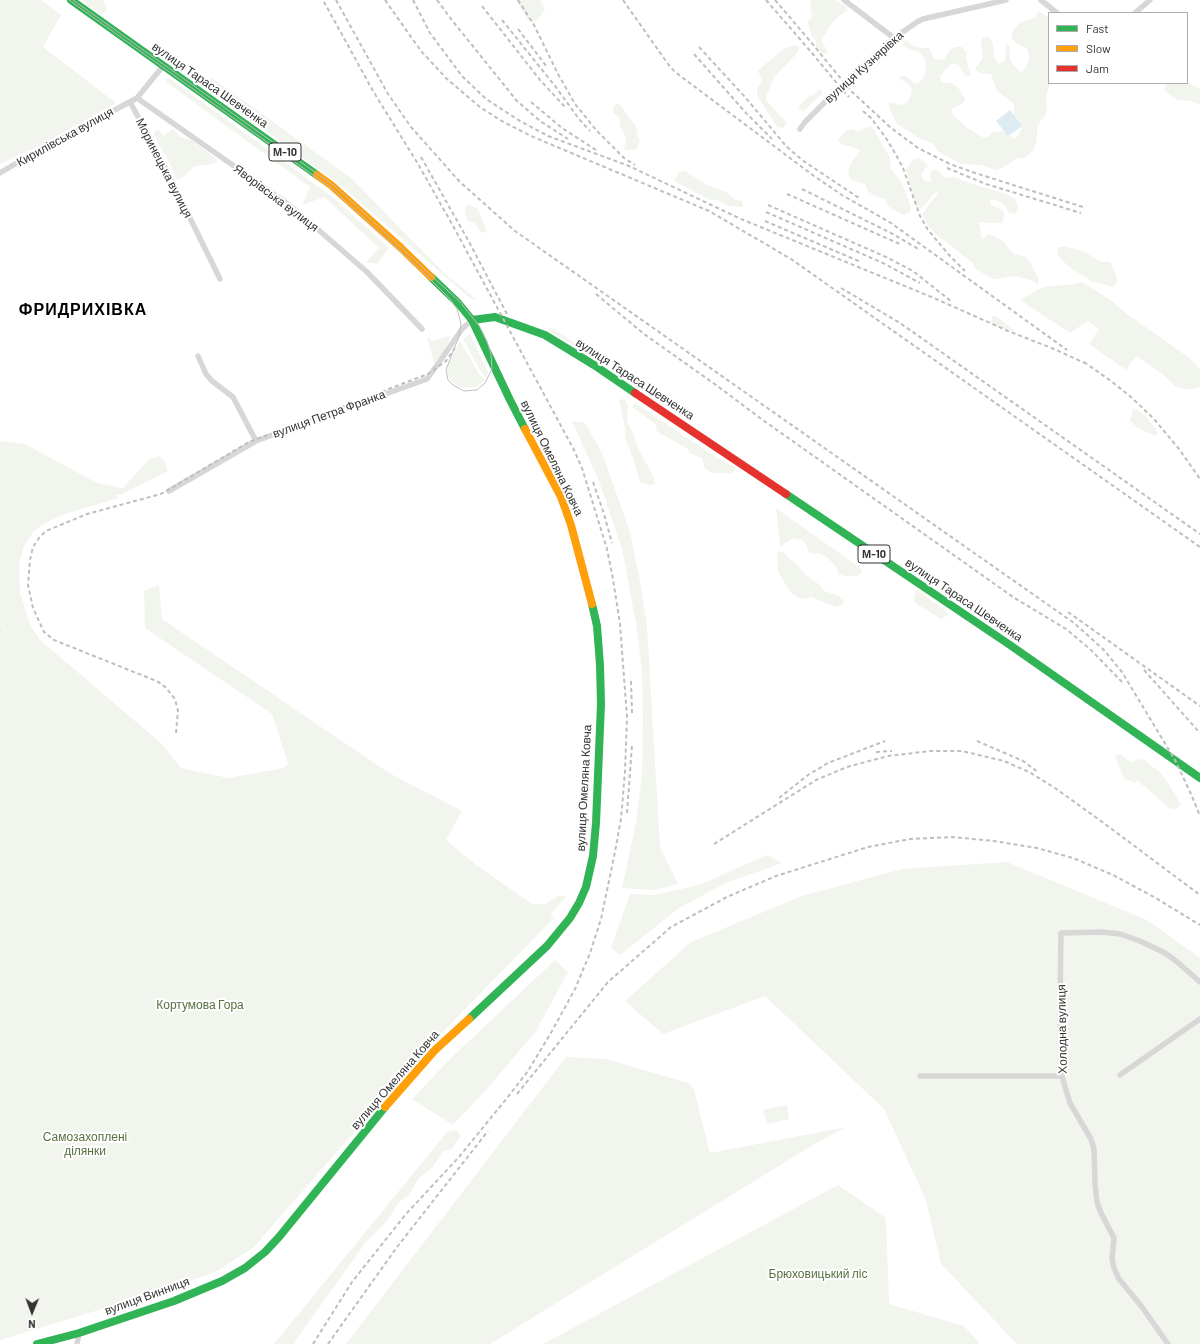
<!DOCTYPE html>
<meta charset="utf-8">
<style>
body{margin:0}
#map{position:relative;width:1200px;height:1344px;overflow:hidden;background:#fff;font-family:Barlow,sans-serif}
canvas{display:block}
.legend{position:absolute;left:1048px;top:12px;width:140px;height:72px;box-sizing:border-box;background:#fff;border:1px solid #adadad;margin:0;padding:5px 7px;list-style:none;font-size:12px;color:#333}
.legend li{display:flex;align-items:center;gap:8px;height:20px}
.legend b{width:20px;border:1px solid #adadad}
.north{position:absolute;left:12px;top:1292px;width:40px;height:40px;-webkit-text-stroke:3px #fff;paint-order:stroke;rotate:181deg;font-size:11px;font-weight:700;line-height:16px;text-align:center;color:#333}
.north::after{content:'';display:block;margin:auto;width:14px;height:18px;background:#333;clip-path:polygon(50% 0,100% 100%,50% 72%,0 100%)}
</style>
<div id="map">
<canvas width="1200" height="1344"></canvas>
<ul class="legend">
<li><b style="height:5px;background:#30b455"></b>Fast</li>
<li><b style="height:5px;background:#ff9f0a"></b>Slow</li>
<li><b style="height:5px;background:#e5322d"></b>Jam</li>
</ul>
<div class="north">N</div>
</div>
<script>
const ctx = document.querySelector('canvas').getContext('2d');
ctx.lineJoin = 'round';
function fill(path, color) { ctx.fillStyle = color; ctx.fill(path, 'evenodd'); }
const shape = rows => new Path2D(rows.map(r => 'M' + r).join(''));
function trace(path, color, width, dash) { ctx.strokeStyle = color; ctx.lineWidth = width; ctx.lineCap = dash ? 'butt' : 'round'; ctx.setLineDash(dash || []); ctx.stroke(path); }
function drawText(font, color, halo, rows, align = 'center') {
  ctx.font = font + ' Barlow,sans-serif'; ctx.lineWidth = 4; ctx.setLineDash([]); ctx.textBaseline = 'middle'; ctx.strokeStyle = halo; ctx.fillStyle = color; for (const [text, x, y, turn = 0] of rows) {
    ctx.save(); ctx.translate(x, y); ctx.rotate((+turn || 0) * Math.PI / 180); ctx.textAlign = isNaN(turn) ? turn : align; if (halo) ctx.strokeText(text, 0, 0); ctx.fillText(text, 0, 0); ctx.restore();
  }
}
fill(shape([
 [0,0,41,0,61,15,43,47,116,103,39,146,0,164],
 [83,0,103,0,107,9,104,13,100,14,88,6],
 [516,0,540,0,545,10,537,20,532,23,528,20],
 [811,0,835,0,845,6,848,10,834,20,821,40,829,54,822,53,816,48,816,41,812,36,809,29,808,22,812,16,810,6],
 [1038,11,1049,18,1049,83,1050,83,1046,97,1047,109,1046,115,1041,120,1037,128,1037,141,1032,152,1024,158,1018,158,1002,168,996,170,981,165,962,164,939,152,932,143,919,138,897,124,889,108,889,102,901,105,907,103,911,95,912,89,908,84,903,81,899,76,906,76,915,84,921,81,925,76,926,65,924,58,920,53,903,46,905,40,916,47,922,48,929,48,934,59,944,60,950,50,956,47,962,47,967,52,966,58,971,76,965,76,959,65,953,63,944,71,940,76,941,82,954,84,959,89,965,99,962,104,951,109,953,115,965,126,982,137,988,137,992,132,1005,131,1014,139,1019,134,1022,128,1014,119,1014,104,997,91,991,74,979,73,975,69,983,58,981,46,982,39,987,36,992,41,995,59,999,64,1005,61,1006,42,1010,47,1010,59,1013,65,1022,73,1028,63,1029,57,1028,49,1016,43,1012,38,1012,32,1020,22,1026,21,1036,17],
 [793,45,799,46,798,52,775,76,766,96,766,100,787,123,783,128,777,127,757,95,757,89,761,83,761,77,758,71,763,66,782,50],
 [167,77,172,80,334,198,389,248,377,264,366,262,379,248,324,197,302,205,310,187,166,82],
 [212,78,351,178,444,273,477,300,471,299,344,188,206,87],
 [1187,82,1198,88,1200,88,1200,105,1191,101,1178,100,1167,93,1164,88,1167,83],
 [819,89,823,93,803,112,798,107,810,95,812,96],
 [617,103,622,107,630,119,636,125,637,134,640,141,637,148,634,150,624,150,626,138,620,125,620,118,613,113,613,107],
 [870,126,874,130,889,156,891,169,902,183,911,207,910,213,904,215,892,209,887,205,885,199,878,197,872,194,867,190,865,184,852,180,848,174,851,163,860,151,854,147,842,145,838,140,846,131,852,129,858,131],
 [173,129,180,137,192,140,218,161,212,164,195,166,183,177,178,180,175,177,172,168,154,135,155,130,160,131,163,136],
 [918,158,924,161,928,166,924,170,921,175,925,181,931,181,930,175,933,169,939,171,943,176,948,178,955,177,969,183,1003,193,1014,198,1017,203,1018,209,1015,214,1009,213,1006,207,1002,203,996,200,990,199,991,205,1003,210,1004,217,1002,223,989,223,979,222,982,239,988,234,994,236,1005,243,1008,248,1014,254,1026,257,1030,262,1039,279,1038,285,1033,281,1020,277,1014,276,997,279,991,278,974,268,973,263,937,235,928,226,922,214,939,192,937,192,933,195,925,205,920,209,915,204,908,176,905,170,909,166,912,160],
 [685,171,707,185,726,192,736,200,742,201,743,207,728,206,718,200,710,200,674,181,679,172],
 [469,205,478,209,487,231,481,233,475,223,468,221,465,213,465,206],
 [1059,247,1065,247,1077,249,1086,253,1101,262,1110,262,1116,274,1117,282,1113,287,1091,281,1069,267,1061,259,1057,254],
 [1082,282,1112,301,1127,314,1191,359,1200,369,1200,386,1195,389,1184,389,1175,386,1161,373,1136,356,1126,370,1089,344,1099,329,1088,321,1070,333,1020,300,1043,287,1075,284],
 [992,316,996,316,1016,332,997,327,991,322],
 [550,327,604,361,605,365,547,329],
 [470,334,488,372,486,378,481,372,463,339],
 [448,336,451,337,443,353,434,363,427,337,433,341],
 [460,341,479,374,485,380,476,387,464,388,459,386,452,382,448,376,447,370,449,363],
 [637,383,683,413,681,415,636,386],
 [624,399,628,406,627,421,634,436,638,448,654,478,655,484,648,485,640,482,635,464,625,437,625,428,619,400],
 [635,403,716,457,734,467,736,469,732,473,712,473,706,469,704,466,702,458,689,453,688,449,661,434,656,430,657,427,654,423,632,407],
 [1133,409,1137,409,1145,415,1158,433,1155,436,1138,428,1130,421],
 [572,421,585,423,602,453,630,532,640,581,647,626,660,847,678,884,655,890,622,888,636,823,642,774,643,722,642,670,636,623,622,549,599,481],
 [0,441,25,444,97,483,123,488,149,459,159,456,165,461,168,471,120,495,114,494,119,498,65,514,43,524,33,532,24,546,19,563,20,593,30,624,40,640,162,744,181,768,228,778,284,768,288,763,272,714,145,628,144,591,159,585,162,619,389,773,462,811,446,840,475,864,532,904,545,904,560,895,566,897,550,915,554,918,430,1045,253,1248,217,1271,171,1288,0,1340,0,623,11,642,0,621],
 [776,508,863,570,858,576,845,576,839,574,837,568,828,558,819,553,813,554,808,552,807,545,802,540,793,538,780,547],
 [778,551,783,552,789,559,795,562,806,575,820,585,824,591,837,595,844,601,842,605,836,607,811,597,805,599,799,598,790,592,778,572,777,556],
 [917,590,949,613,945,617,941,619,915,603,914,601,914,595],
 [1120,754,1131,762,1139,759,1145,760,1151,766,1158,770,1164,777,1181,804,1176,809,1169,808,1137,780,1135,783,1125,779,1121,771,1115,756],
 [767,855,782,863,726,883,679,908,620,955,611,948,630,894,654,895,699,885],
 [1007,862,1147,920,1200,958,1200,1344,1017,1344,941,1264,926,1200,884,1109,765,996,663,1034,625,1001,691,942,802,896,902,869],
 [555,960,568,972,536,1031,488,1088,453,1125,412,1099,451,1058],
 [566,1057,606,1059,688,1083,694,1089,710,1153,847,1127,816,1143,490,1344,346,1344],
 [787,1105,789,1119,767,1124,763,1110],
 [456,1130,461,1136,451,1150,443,1151,432,1168,419,1178,408,1196,399,1202,388,1220,366,1242,293,1344,274,1344,447,1132],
 [838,1185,886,1218,889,1304,964,1326,980,1344,543,1344]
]), '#f1f5ed');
fill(shape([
 [1010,110,1022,126,1008,136,996,121]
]), '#ddebf3');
trace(shape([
 [844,0,894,38],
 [1041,0,1057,13],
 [1135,13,1150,0],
 [137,98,281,199,299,213,367,272,422,329],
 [130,102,160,157,220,279],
 [800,129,805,122,840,87,894,38,917,22,923,19,1006,0],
 [0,173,20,161,137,98,163,66],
 [198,356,206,374,212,381,233,397,256,441],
 [169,491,256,441,427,379,440,361,462,329,472,320],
 [1120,1075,1200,1019],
 [920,1076,1062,1076],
 [77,1344,79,1333],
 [1168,1344,1142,1307,1119,1279,1114,1268,1112,1259,1114,1238,1101,1213,1097,1202,1095,1184,1094,1149,1091,1139,1070,1103,1066,1090,1062,1076,1061,1064,1060,1004,1061,933,1102,932,1120,934,1140,941,1165,953,1176,961,1200,982]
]), '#d7d7d7', 5.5);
trace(shape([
 [71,0,317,175],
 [431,277,458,303,472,320,495,317,545,335,594,365,635,393],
 [472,320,510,400,525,429],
 [786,494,1010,645,1200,778],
 [469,1019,547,946,570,918,579,903,586,887,593,856,596,823,601,704,600,665,597,626,592,604],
 [37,1344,79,1333,174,1301,222,1281,245,1268,265,1252,279,1237,385,1107]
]), '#30b455', 8);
trace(shape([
 [317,175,331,185,400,247,431,277],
 [525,429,561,497,571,525,592,604],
 [385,1107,435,1050,469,1019]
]), '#ff9f0a', 8);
trace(shape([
 [635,393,786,494]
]), '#e5322d', 8);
trace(shape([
 [69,0,331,188,426,275,450,299,457,309,461,324,459,336,446,370,448,380,453,385,464,391,477,390,485,383,492,369,491,354,487,341,480,327,461,303,336,187,73,0]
]), '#bebebe', 1);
trace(shape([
 [336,0,388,94,411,127,460,182,515,231,1074,623,1103,649,1122,672,1175,760,1191,794,1200,816],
 [385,0,421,51,447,79,480,107,500,120,531,136,709,211,791,259,1200,547],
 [413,0,430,33,462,76,486,99,520,121,548,136,629,166,741,219,934,298,1008,331,1054,349,1087,364],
 [437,0,451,19,517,101,540,121,568,139],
 [518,0,534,25,558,74,575,104,597,131,624,158,635,165],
 [623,0,668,64,675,72,814,176,842,195,891,223,1067,350],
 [766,0,812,53,840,87,849,97],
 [775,0,810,41,851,91,891,128,918,148,950,164,972,172,1083,207],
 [482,6,540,80,565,107],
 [502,20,555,86,579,119,590,131],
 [518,29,547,67],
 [699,47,745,97,786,146,802,160,859,198],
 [694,54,746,113,772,139],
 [531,102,562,128,596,150],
 [863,111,871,118,886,138,895,153,903,168,920,216,928,230,949,255,965,271],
 [421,157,468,240,508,316],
 [947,168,986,184,1081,213],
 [802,189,891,233,920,250],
 [787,194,902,245],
 [768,205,886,257,913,271,952,302],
 [766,212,883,263,920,283],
 [765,221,861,262],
 [841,288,900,323,1200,534],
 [596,294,644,334,716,385,760,418,1013,597,1066,629,1090,649,1122,682],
 [1084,362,1111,381,1131,397,1154,419,1179,449,1200,479],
 [593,482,604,514,612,543],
 [1068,612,1200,706],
 [1144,670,1200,733],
 [631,681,632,713],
 [176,733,178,711,175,699,167,689,162,684,154,680,54,640,44,632,33,608,28,585,30,560,33,547,39,538,46,531,87,514,161,494,249,442,428,374,446,361,455,348],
 [977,741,1023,761,1038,772],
 [876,752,892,751],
 [779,798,808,775,828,763,885,741],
 [627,813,632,745],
 [714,844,816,780,847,767,888,756,931,751,962,751,1004,761,1029,772,1055,788,1105,824,1200,895],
 [517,1094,608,982,671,927,727,897,776,876,868,847,910,839,952,837,994,841,1037,848,1073,858,1113,875,1154,897,1200,925],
 [313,1344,352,1282,406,1214,459,1157,507,1098,528,1071,552,1031,575,989,590,953,601,919,614,857,621,819,625,771,627,717,620,624,613,579,607,549,582,468,573,448,452,224,418,164,373,91,323,0],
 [328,1344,397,1247,488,1131]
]), '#bebebe', 2, [4, 3]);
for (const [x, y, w] of [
 [285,152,32],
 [874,554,32]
]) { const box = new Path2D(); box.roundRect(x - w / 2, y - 9, w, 18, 3); ctx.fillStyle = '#fff'; ctx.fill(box); trace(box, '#333', 1); }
drawText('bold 11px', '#333', null, [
 ["М-10",285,152],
 ["М-10",874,554]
]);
drawText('12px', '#333', '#fff', [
 ["вулиця Кузнярівка",864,67,-42],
 ["вулиця Тараса Шевченка",210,85,35],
 ["Кирилівська вулиця",65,137,-29],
 ["Моринецька вулиця",164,168,63],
 ["Яворівська вулиця",276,198,37],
 ["вулиця Тараса Шевченка",635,379,33],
 ["вулиця Петра Франка",329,414,-20],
 ["вулиця Омеляна Ковча",552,458,64],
 ["вулиця Тараса Шевченка",964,600,34],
 ["вулиця Омеляна Ковча",584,788,-87],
 ["Холодна вулиця",1062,1029,-91],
 ["вулиця Омеляна Ковча",395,1080,-49],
 ["вулиця Винниця",147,1296,-20]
]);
drawText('12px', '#56703f', '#fff', [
 ["Кортумова Гора",200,1005],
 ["Самозахоплені",85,1137],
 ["ділянки",85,1151],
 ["Брюховицький ліс",818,1274]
]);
ctx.letterSpacing = '1px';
drawText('bold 16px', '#000', '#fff', [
 ["ФРИДРИХІВКА",83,310]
]);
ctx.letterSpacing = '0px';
</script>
